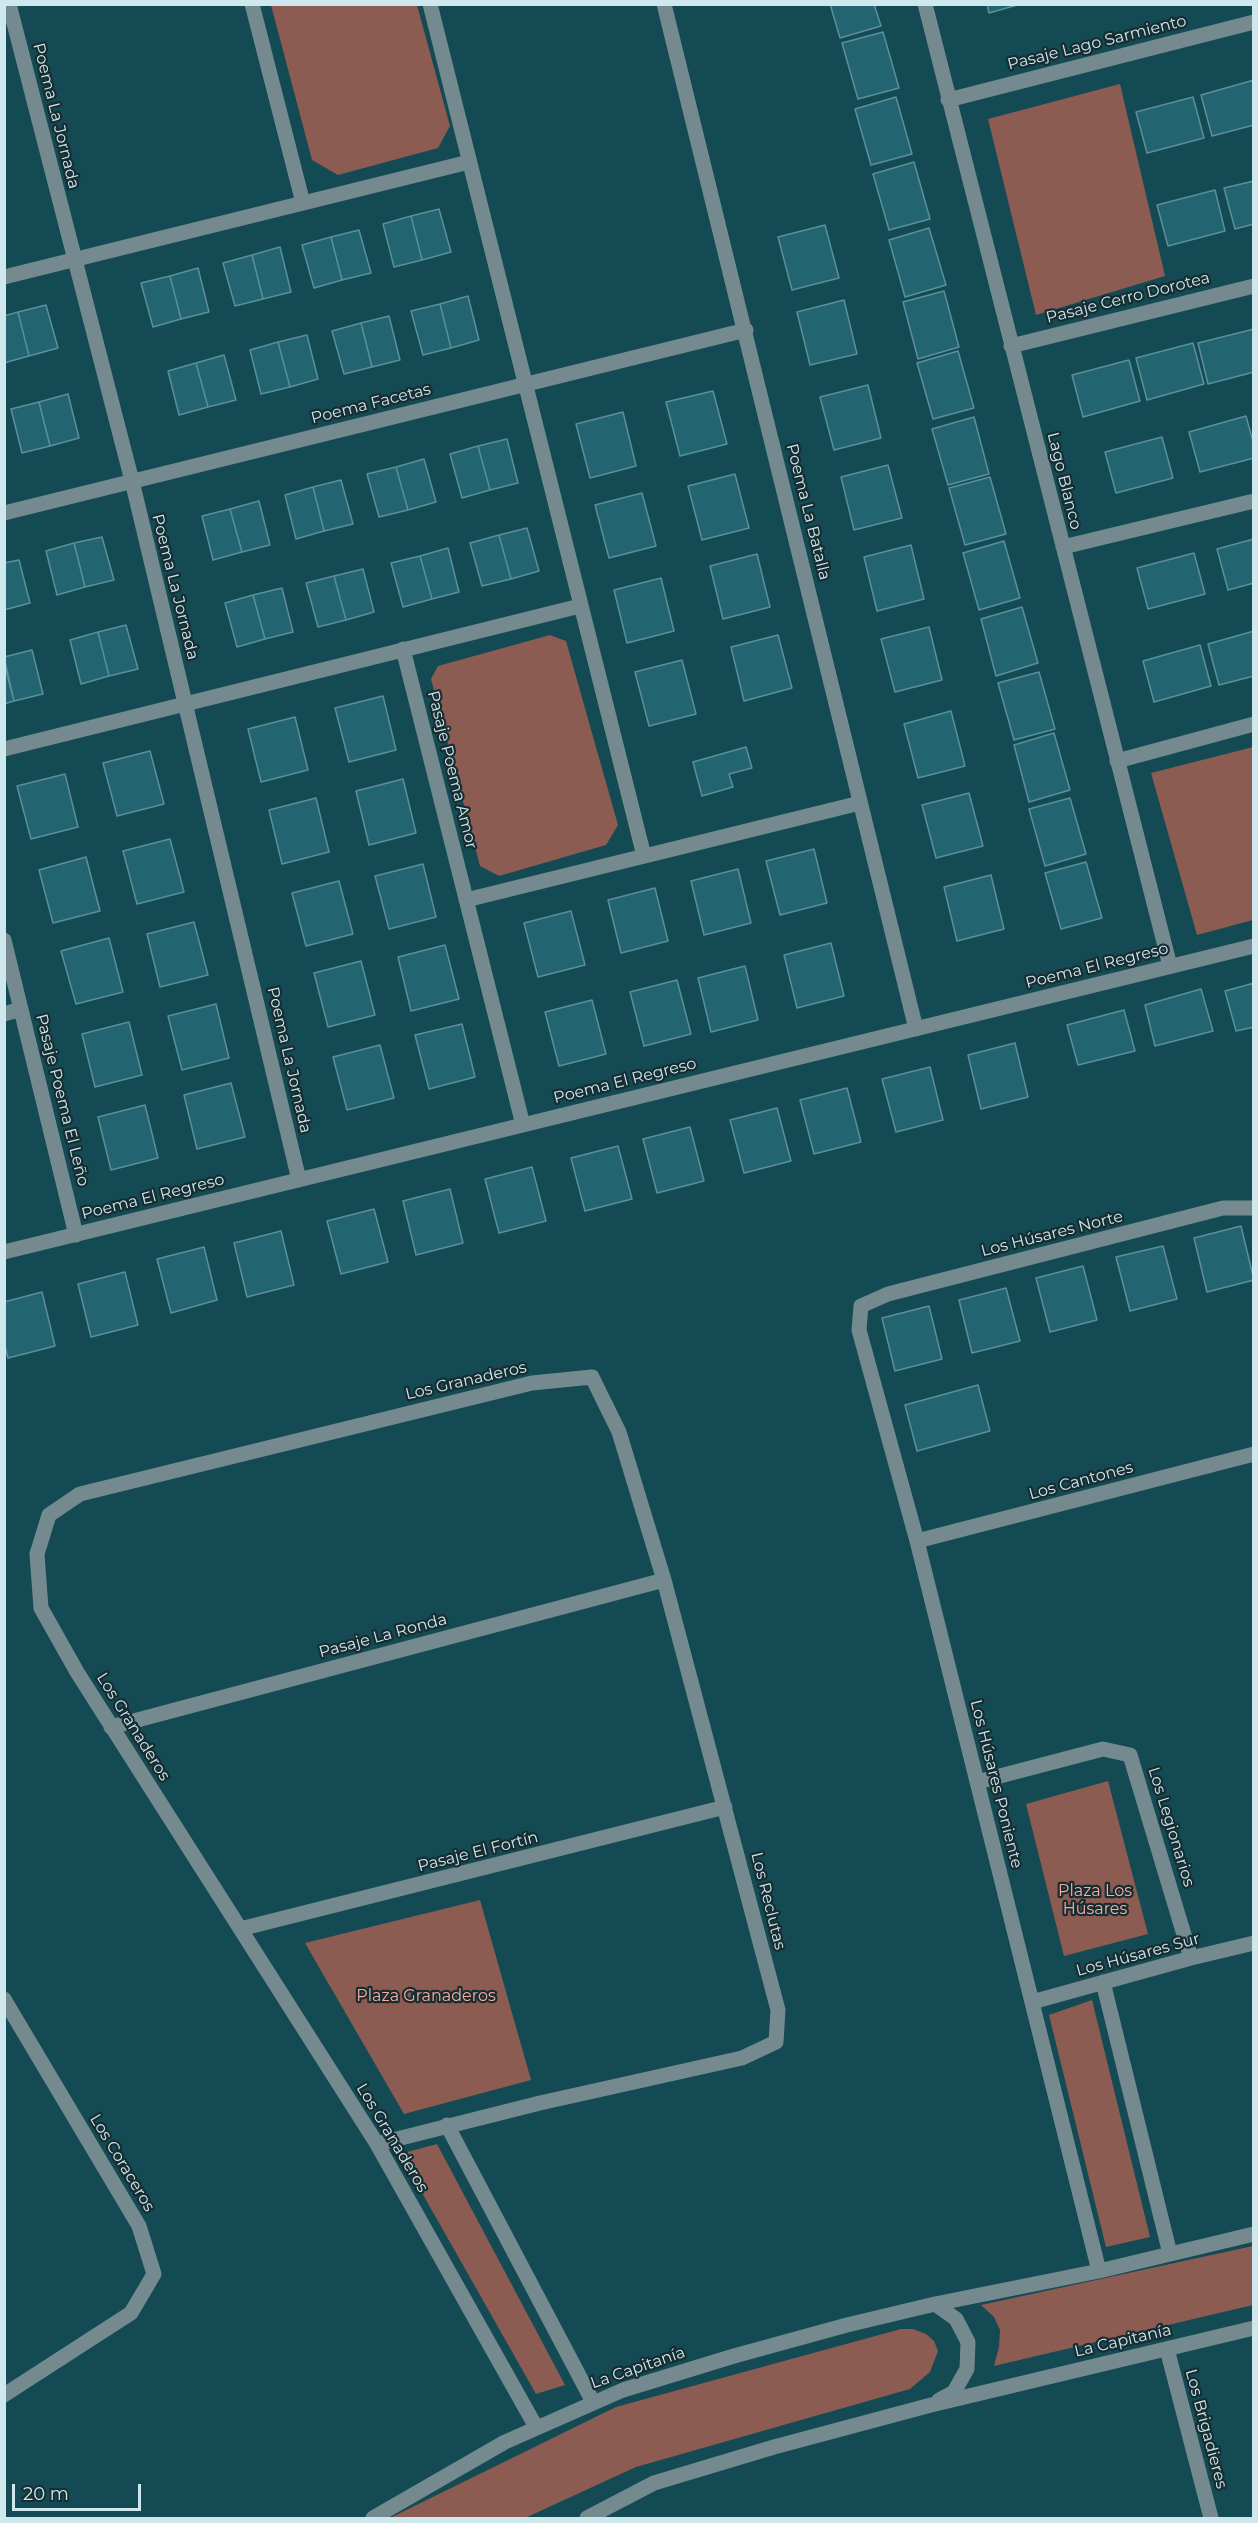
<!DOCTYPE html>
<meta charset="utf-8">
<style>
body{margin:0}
#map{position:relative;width:1258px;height:2523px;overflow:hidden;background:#144a54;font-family:Montserrat,sans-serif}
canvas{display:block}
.frame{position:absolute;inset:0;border:6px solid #cee8ee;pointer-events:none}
.scale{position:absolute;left:12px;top:2484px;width:129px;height:27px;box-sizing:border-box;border:3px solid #cee8ee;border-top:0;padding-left:8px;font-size:18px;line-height:21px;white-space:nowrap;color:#cee8ee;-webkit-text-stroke:4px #172d31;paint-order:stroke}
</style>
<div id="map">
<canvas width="1258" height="2523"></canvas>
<div class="frame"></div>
<div class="scale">20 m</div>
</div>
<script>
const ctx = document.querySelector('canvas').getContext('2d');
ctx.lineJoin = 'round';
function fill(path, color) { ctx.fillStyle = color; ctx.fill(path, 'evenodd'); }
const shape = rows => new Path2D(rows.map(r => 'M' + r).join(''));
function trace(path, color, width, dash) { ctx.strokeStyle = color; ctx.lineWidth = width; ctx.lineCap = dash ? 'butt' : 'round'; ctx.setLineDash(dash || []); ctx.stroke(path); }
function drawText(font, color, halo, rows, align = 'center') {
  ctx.font = font + ' Montserrat,sans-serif'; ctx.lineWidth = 4.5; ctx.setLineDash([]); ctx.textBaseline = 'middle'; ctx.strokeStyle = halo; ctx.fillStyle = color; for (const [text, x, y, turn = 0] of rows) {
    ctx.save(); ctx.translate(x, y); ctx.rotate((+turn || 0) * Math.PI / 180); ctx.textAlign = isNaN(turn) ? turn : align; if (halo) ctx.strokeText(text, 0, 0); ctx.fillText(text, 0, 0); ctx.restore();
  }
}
fill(shape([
 [271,5,417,5,450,126,438,148,338,175,312,160],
 [1120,84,1165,276,1036,315,988,119],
 [550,635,566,641,618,825,606,845,499,876,480,866,431,679,438,666],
 [1253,747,1253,920,1197,935,1151,773],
 [1108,1781,1148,1934,1064,1956,1026,1804],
 [480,1900,531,2080,404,2114,305,1943],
 [1092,2000,1150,2237,1106,2247,1049,2015],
 [437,2144,565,2385,536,2394,400,2154],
 [1253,2246,1253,2305,994,2366,999,2347,1000,2330,994,2317,981,2305],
 [901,2329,913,2329,926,2334,934,2341,938,2351,930,2372,910,2389,636,2467,525,2518,390,2518,616,2407]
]), '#8c5c52');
const building = shape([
 [830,4,874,4,881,26,840,38,830,4],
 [987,4,1021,4,989,13,987,4],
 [883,32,899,88,858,99,842,43,883,32],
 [1254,80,1254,125,1212,136,1201,95,1254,80],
 [896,97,912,154,871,165,855,109,896,97],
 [1193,97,1204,138,1147,153,1136,112,1193,97],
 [914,162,930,219,889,230,873,174,914,162],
 [1254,181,1254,224,1235,229,1224,188,1254,181],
 [1215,190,1225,231,1168,246,1157,205,1215,190],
 [439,209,451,252,422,260,411,216,439,209],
 [411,216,422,260,394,267,383,224,411,216],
 [825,225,839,278,792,290,778,237,825,225],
 [929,228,946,285,905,297,889,240,929,228],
 [359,230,371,273,342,280,331,237,359,230],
 [331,237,342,280,314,288,302,245,331,237],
 [280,247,291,292,263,299,252,255,280,247],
 [252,255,263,299,235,306,223,263,252,255],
 [198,268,209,312,181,319,170,276,198,268],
 [170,276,181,319,153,327,141,283,170,276],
 [944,291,959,347,918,359,903,302,944,291],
 [468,296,479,340,451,348,440,304,468,296],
 [844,300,857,354,810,365,797,312,844,300],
 [440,304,451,348,423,355,411,311,440,304],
 [46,305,58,348,29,356,18,312,46,305],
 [18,312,29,356,4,363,4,316,18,312],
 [389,316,400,360,372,367,361,323,389,316],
 [361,323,372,367,344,374,332,331,361,323],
 [1254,329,1254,372,1208,384,1198,343,1254,329],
 [307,335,318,379,290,387,278,342,307,335],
 [278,342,290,387,261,394,250,350,278,342],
 [1193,343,1204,384,1147,400,1136,358,1193,343],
 [958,351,974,408,933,419,917,363,958,351],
 [224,355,236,400,208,407,196,363,224,355],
 [1129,360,1140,401,1083,417,1072,375,1129,360],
 [196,363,208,407,179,415,168,371,196,363],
 [868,385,881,438,834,450,820,397,868,385],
 [713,391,727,444,680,456,666,402,713,391],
 [68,394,79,438,50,446,39,402,68,394],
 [39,402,50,446,22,453,11,409,39,402],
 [623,412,636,466,590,478,576,424,623,412],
 [1246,416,1254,445,1254,458,1200,472,1189,432,1246,416],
 [974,417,989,474,948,485,932,429,974,417],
 [1162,437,1173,478,1116,493,1105,452,1162,437],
 [507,439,518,483,490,490,478,446,507,439],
 [478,446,490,490,462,498,450,454,478,446],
 [424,459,436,502,408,510,396,467,424,459],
 [888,465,902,518,854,530,841,477,888,465],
 [396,467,408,510,379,517,367,474,396,467],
 [735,474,749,528,702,540,688,486,735,474],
 [990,477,1006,534,965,545,949,488,990,477],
 [341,480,353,524,324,531,313,487,341,480],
 [313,487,324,531,296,539,285,495,313,487],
 [642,493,656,546,609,558,595,505,642,493],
 [259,501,270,545,242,552,230,509,259,501],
 [230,509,242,552,213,560,202,516,230,509],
 [527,528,539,571,511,579,499,535,527,528],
 [499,535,511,579,482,586,470,543,499,535],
 [102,537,114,580,85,587,74,543,102,537],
 [1254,539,1254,583,1228,590,1217,549,1254,539],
 [1004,541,1020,598,979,610,963,553,1004,541],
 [74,543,85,587,57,595,46,551,74,543],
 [911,545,924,599,877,611,864,557,911,545],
 [448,548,459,592,432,599,420,556,448,548],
 [1194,553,1205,594,1148,609,1137,568,1194,553],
 [757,554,770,607,723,619,710,566,757,554],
 [420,556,432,599,403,607,391,563,420,556],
 [19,560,30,603,4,610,4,563,19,560],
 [363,569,374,612,346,620,334,576,363,569],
 [334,576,346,620,318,627,306,583,334,576],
 [661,578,674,631,627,643,614,590,661,578],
 [282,588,293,632,265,639,253,595,282,588],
 [253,595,265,639,237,647,225,603,253,595],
 [1022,607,1038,663,996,676,981,619,1022,607],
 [126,625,138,669,109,676,98,632,126,625],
 [929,627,942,680,895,692,881,639,929,627],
 [1254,631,1254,676,1219,685,1208,644,1254,631],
 [98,632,109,676,81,684,70,640,98,632],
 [778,635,792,688,744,701,731,647,778,635],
 [1200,645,1211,686,1154,702,1143,661,1200,645],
 [32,650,43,694,14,701,4,657,32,650],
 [682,660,696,714,649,726,635,672,682,660],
 [4,663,14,701,4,704,4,663],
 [1039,672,1055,729,1014,740,998,683,1039,672],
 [383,696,396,750,349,762,335,708,383,696],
 [951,711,965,766,918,778,904,724,951,711],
 [295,717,308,770,261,782,248,729,295,717],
 [1054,733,1070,790,1029,802,1014,745,1054,733],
 [746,747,752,768,729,774,733,787,702,796,693,762,746,747],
 [150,751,164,804,117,816,103,763,150,751],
 [65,774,78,827,31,839,17,786,65,774],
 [403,779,416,833,369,845,356,791,403,779],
 [969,793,983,846,936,858,922,805,969,793],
 [316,798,329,852,282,864,269,810,316,798],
 [1070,798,1086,854,1045,866,1029,809,1070,798],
 [170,839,184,892,137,904,123,851,170,839],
 [814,849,827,903,780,915,766,861,814,849],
 [86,857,100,911,53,923,39,870,86,857],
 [1086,862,1102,918,1061,929,1045,873,1086,862],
 [423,864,436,917,389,929,375,876,423,864],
 [738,869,751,923,704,935,691,881,738,869],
 [991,875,1004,929,957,941,944,887,991,875],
 [339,881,353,934,306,946,292,893,339,881],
 [655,888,668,941,621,953,608,900,655,888],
 [571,911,585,965,538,977,524,923,571,911],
 [194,922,208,975,160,987,147,934,194,922],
 [109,938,123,992,76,1004,61,951,109,938],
 [831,943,844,996,797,1008,784,955,831,943],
 [445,945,459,999,411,1011,398,957,445,945],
 [361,961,375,1015,328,1027,314,973,361,961],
 [745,966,758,1020,711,1032,698,978,745,966],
 [677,980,691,1034,644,1046,630,992,677,980],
 [1254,983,1254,1027,1236,1031,1225,991,1254,983],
 [1201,989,1213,1031,1155,1046,1145,1005,1201,989],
 [592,1000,606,1054,559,1066,545,1012,592,1000],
 [216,1004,229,1058,182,1070,168,1016,216,1004],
 [1124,1010,1135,1051,1078,1065,1067,1025,1124,1010],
 [129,1022,142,1075,95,1087,82,1034,129,1022],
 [462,1024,475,1077,429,1089,415,1035,462,1024],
 [1015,1043,1028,1097,981,1109,968,1055,1015,1043],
 [380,1045,394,1098,347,1110,333,1057,380,1045],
 [930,1067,943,1120,896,1132,882,1079,930,1067],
 [231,1083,245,1137,197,1149,184,1095,231,1083],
 [847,1088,861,1142,814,1154,800,1100,847,1088],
 [145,1105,158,1158,111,1170,98,1117,145,1105],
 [777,1108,791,1161,744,1173,730,1120,777,1108],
 [690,1127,704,1181,657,1193,643,1139,690,1127],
 [618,1146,632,1199,585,1211,571,1158,618,1146],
 [532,1167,546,1221,499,1233,485,1179,532,1167],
 [450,1189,463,1243,416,1255,403,1201,450,1189],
 [374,1209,388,1262,341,1274,327,1221,374,1209],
 [1241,1226,1254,1280,1207,1292,1194,1238,1241,1226],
 [281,1231,294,1285,247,1297,234,1243,281,1231],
 [1163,1246,1177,1299,1130,1311,1116,1257,1163,1246],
 [204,1247,217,1300,171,1313,157,1259,204,1247],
 [1083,1266,1097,1320,1050,1332,1036,1278,1083,1266],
 [125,1272,138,1325,91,1337,78,1284,125,1272],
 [1006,1288,1020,1341,972,1353,959,1300,1006,1288],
 [42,1292,55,1346,8,1358,4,1342,4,1302,42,1292],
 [929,1306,942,1359,895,1371,882,1318,929,1306],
 [978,1385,990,1431,917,1451,905,1405,978,1385]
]);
fill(building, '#226571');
trace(building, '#5c8f9a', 1.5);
trace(shape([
 [9,4,132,481,299,1180],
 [252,4,303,203],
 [430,4,644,856],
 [664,4,916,1029],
 [925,4,1170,966],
 [948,100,1254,22],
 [4,277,469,162],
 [1011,346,1254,286],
 [4,513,746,330],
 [1063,547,1254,501],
 [403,649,523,1125],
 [4,749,580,606],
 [1117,761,1254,724],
 [466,900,860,803],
 [4,940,76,1235],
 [4,1014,21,1009],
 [4,1252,1254,946],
 [917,1541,1254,1454],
 [111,1727,664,1580],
 [977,1782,1103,1749,1130,1755,1191,1958],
 [240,1929,725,1807],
 [1103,1982,1170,2254],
 [4,1999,139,2226,154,2274,131,2313,4,2395],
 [1032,2002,1191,1958,1254,1943],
 [447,2125,593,2402],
 [377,2144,540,2103,742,2058,776,2042,778,2010,664,1580,619,1432,592,1377,532,1383,80,1494,49,1515,37,1554,41,1608,77,1672,377,2144,536,2427],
 [1099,2271,917,1541,859,1330,861,1306,888,1294,1223,1208,1254,1208],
 [935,2304,956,2319,968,2342,967,2369,954,2392,939,2400],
 [1167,2349,1211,2518],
 [373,2518,505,2442,623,2390,734,2356,847,2325,935,2304,1099,2271,1254,2234],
 [587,2518,654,2483,774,2447,931,2405,1254,2328]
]), '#748a8e', 15);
drawText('16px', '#cee8ee', '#172d31', [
 ["Pasaje Lago Sarmiento",1097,43,-14],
 ["Poema La Jornada",56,116,76],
 ["Pasaje Cerro Dorotea",1128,298,-14],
 ["Poema Facetas",371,404,-14],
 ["Lago Blanco",1064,481,76],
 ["Poema La Batalla",808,512,76],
 ["Poema La Jornada",175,587,76],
 ["Pasaje Poema Amor",452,770,76],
 ["Poema El Regreso",1097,966,-14],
 ["Poema La Jornada",289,1060,77],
 ["Poema El Regreso",625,1081,-14],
 ["Pasaje Poema El Leño",62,1100,76],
 ["Poema El Regreso",153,1197,-14],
 ["Los Húsares Norte",1052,1234,-14],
 ["Los Granaderos",466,1381,-13],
 ["Los Cantones",1081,1481,-15],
 ["Pasaje La Ronda",383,1636,-15],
 ["Los Granaderos",133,1727,58],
 ["Los Húsares Poniente",996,1784,76],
 ["Los Legionarios",1171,1827,73],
 ["Pasaje El Fortín",478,1852,-14],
 ["Los Reclutas",768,1901,76],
 ["Los Húsares Sur",1138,1955,-15],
 ["Los Granaderos",392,2138,59],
 ["Los Coraceros",122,2163,59],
 ["La Capitanía",1123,2341,-13],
 ["La Capitanía",638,2368,-19],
 ["Los Brigadieres",1206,2429,75]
]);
drawText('16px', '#f7ac9c', '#172d31', [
 ["Plaza Los",1095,1891],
 ["Húsares",1095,1909],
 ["Plaza Granaderos",426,1996]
]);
</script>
